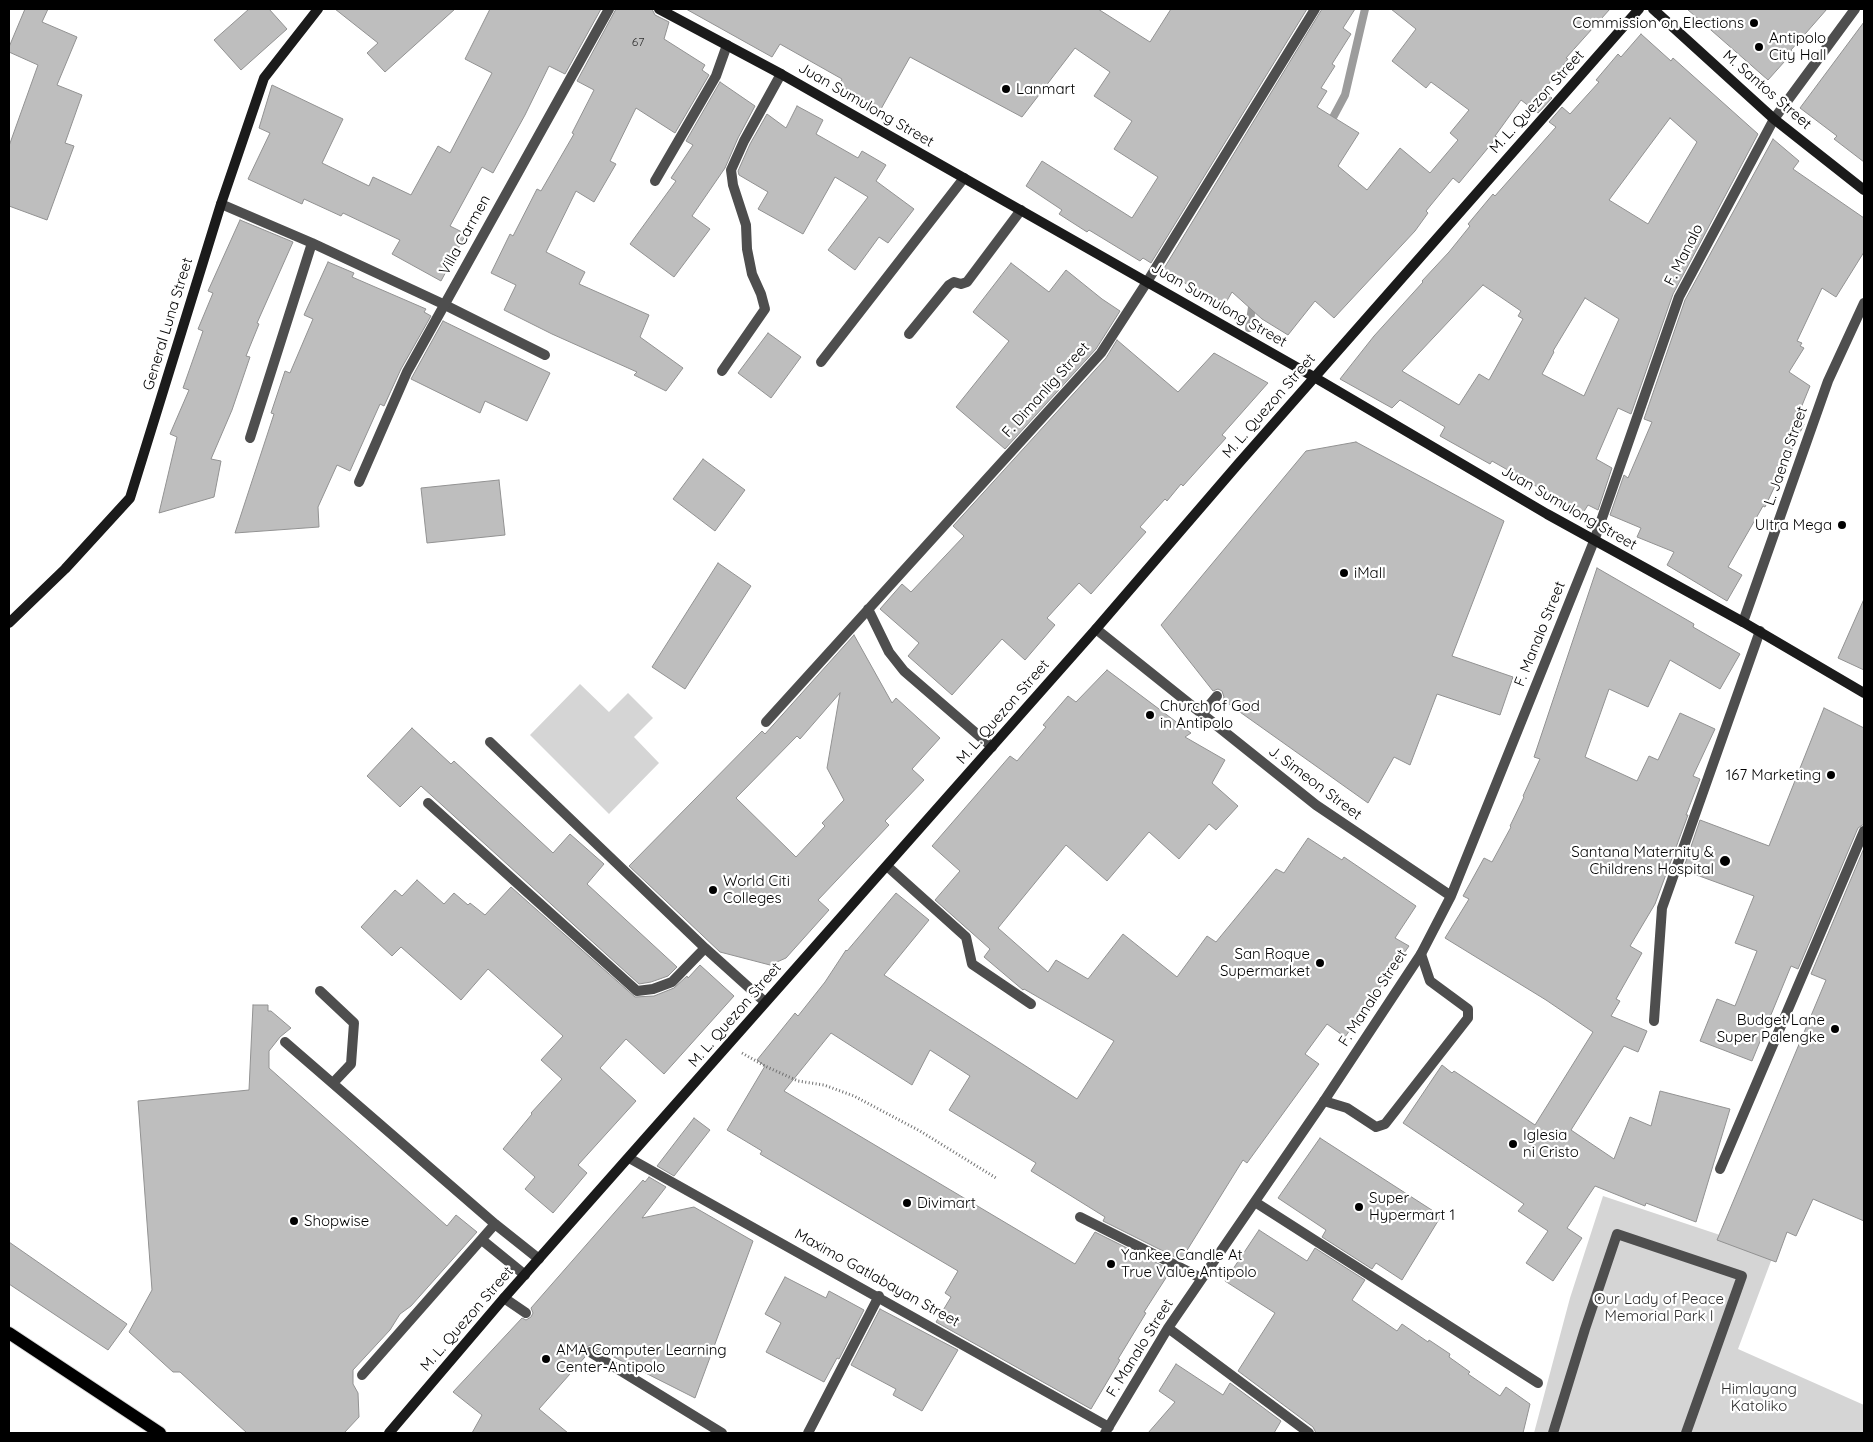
<!DOCTYPE html>
<style>
body{margin:0}
#map{position:relative;width:1873px;height:1442px;overflow:hidden;background:#fff;font-family:Quicksand,sans-serif}
canvas{display:block}
.frame{position:absolute;inset:0;border:10px solid #000;pointer-events:none}
</style>
<div id="map">
<canvas width="1873" height="1442"></canvas>
<div class="frame"></div>
</div>
<script>
const ctx = document.querySelector('canvas').getContext('2d');
ctx.lineJoin = 'round';
function fill(path, color) { ctx.fillStyle = color; ctx.fill(path, 'evenodd'); }
const shape = rows => new Path2D(rows.map(r => 'M' + r).join(''));
function trace(path, color, width, dash) { ctx.strokeStyle = color; ctx.lineWidth = width; ctx.lineCap = dash ? 'butt' : 'round'; ctx.setLineDash(dash || []); ctx.stroke(path); }
function drawText(font, color, halo, rows, align = 'center') {
  ctx.font = font + ' Quicksand,sans-serif'; ctx.lineWidth = 4.5; ctx.setLineDash([]); ctx.textBaseline = 'middle'; ctx.strokeStyle = halo; ctx.fillStyle = color; for (const [text, x, y, turn = 0] of rows) {
    ctx.save(); ctx.translate(x, y); ctx.rotate((+turn || 0) * Math.PI / 180); ctx.textAlign = isNaN(turn) ? turn : align; if (halo) ctx.strokeText(text, 0, 0); ctx.fillText(text, 0, 0); ctx.restore();
  }
}
fill(shape([
 [580,684,609,712,628,693,653,718,634,737,659,763,609,814,530,735],
 [1603,1196,1774,1253,1738,1349,1864,1405,1864,1433,1534,1433,1570,1298]
]), '#d5d5d5');
trace(shape([
 [1329,125,1345,95,1365,9],
 [1249,328,1253,300]
]), '#9c9c9c', 8);
const building = shape([
 [25,9,48,9,42,22,77,37,57,85,82,95,65,143,74,146,47,220,9,206,9,146,38,65,9,52,9,47,25,9],
 [249,9,269,9,287,29,241,70,214,40,249,9],
 [335,9,455,9,385,72,367,53,378,43,335,9],
 [490,9,601,9,565,74,549,66,525,115,493,173,482,167,450,226,466,234,441,281,392,254,400,240,343,213,341,216,304,199,302,204,248,179,270,133,259,128,272,85,343,119,322,163,369,186,373,177,411,195,438,146,450,153,492,73,465,59,490,9],
 [616,9,652,9,655,15,669,22,664,39,705,65,702,70,709,75,675,133,636,108,610,161,616,164,594,202,576,191,546,252,585,272,579,284,649,315,640,337,683,368,666,391,634,375,637,372,552,334,504,310,516,285,491,273,510,234,513,236,537,189,541,191,574,134,572,133,594,90,577,81,616,9],
 [686,9,1098,9,1150,42,1171,9,1307,9,1151,263,1143,258,1140,261,1089,230,1087,232,1059,214,1062,210,1026,186,1042,161,1132,218,1158,177,1114,149,1132,121,1094,96,1110,72,1075,48,1022,117,910,57,881,109,839,85,842,79,780,44,772,57,686,9],
 [1322,9,1355,9,1343,28,1351,34,1332,64,1335,66,1321,88,1327,91,1317,107,1359,133,1338,166,1367,190,1400,148,1430,173,1458,140,1450,133,1469,110,1431,82,1426,88,1392,61,1416,29,1391,9,1610,9,1566,58,1568,59,1544,90,1552,98,1538,113,1521,100,1495,136,1497,137,1459,183,1453,178,1426,211,1428,213,1415,231,1334,318,1315,301,1288,335,1262,319,1232,292,1224,306,1163,270,1322,9],
 [1687,9,1827,9,1791,50,1793,52,1768,80,1687,9],
 [1864,22,1864,162,1834,139,1837,136,1800,108,1864,22],
 [1641,34,1671,61,1673,58,1758,134,1673,294,1631,414,1618,408,1596,459,1612,468,1598,510,1588,505,1583,513,1492,461,1490,464,1440,436,1445,427,1400,400,1392,408,1340,379,1374,336,1423,282,1422,281,1449,252,1470,226,1468,224,1493,194,1495,196,1556,127,1549,122,1562,107,1570,114,1599,82,1596,80,1618,54,1621,57,1641,34],
 [1670,118,1697,142,1648,224,1609,200,1670,118],
 [1483,285,1521,311,1518,316,1523,319,1489,380,1479,374,1459,405,1402,371,1483,285],
 [1585,298,1619,319,1584,396,1542,374,1554,352,1553,351,1585,298],
 [720,82,755,106,738,138,725,168,692,216,710,229,674,277,630,244,676,181,671,178,693,145,686,141,720,82],
 [797,106,823,120,816,134,858,158,862,151,886,165,876,181,914,209,888,243,879,237,855,270,828,250,868,197,835,177,803,234,758,209,768,192,739,175,738,171,750,144,767,114,786,128,797,106],
 [1773,139,1799,161,1793,169,1864,218,1864,252,1836,297,1822,288,1797,341,1802,343,1800,346,1804,348,1789,372,1810,386,1796,420,1804,424,1765,507,1763,506,1728,567,1742,575,1727,601,1667,565,1674,552,1637,537,1641,528,1610,515,1624,475,1628,478,1652,422,1644,419,1685,300,1773,139],
 [240,220,293,242,257,323,259,324,246,356,250,357,232,410,211,459,221,461,214,497,159,513,177,437,170,434,189,390,183,388,203,331,198,329,213,293,208,291,240,220],
 [328,262,354,273,352,277,426,309,424,312,431,316,401,369,384,406,380,404,350,471,337,465,318,507,319,527,235,533,274,414,271,413,285,371,290,373,313,319,304,315,328,262],
 [1011,263,1049,292,1066,270,1102,299,1120,311,1096,349,1005,449,956,407,1009,341,973,312,1011,263],
 [443,321,550,373,527,421,485,401,480,413,411,379,443,321],
 [768,333,801,357,771,398,738,373,768,333],
 [1117,340,1178,392,1214,353,1268,383,1222,435,1226,438,1183,486,1181,484,1167,501,1165,499,1140,527,1146,532,1091,594,1079,583,1047,618,1055,625,1025,660,1002,639,952,695,908,656,919,643,880,609,902,584,911,592,964,536,953,526,1106,358,1117,340],
 [1356,442,1504,521,1452,656,1513,677,1500,715,1437,694,1410,765,1394,757,1368,803,1223,700,1224,697,1222,691,1218,689,1213,691,1161,625,1306,451,1356,442],
 [703,459,745,490,715,531,673,499,703,459],
 [499,480,505,535,427,543,421,488,499,480],
 [718,563,751,586,685,689,652,667,718,563],
 [1597,568,1694,624,1693,627,1740,654,1720,689,1670,660,1648,707,1609,689,1585,757,1637,781,1649,756,1658,760,1680,713,1715,729,1693,776,1700,779,1686,815,1688,815,1655,904,1630,946,1642,953,1616,999,1620,1001,1611,1016,1647,1031,1638,1052,1624,1046,1571,1130,1614,1159,1630,1117,1651,1126,1660,1091,1730,1109,1696,1222,1646,1203,1645,1206,1595,1186,1567,1228,1582,1238,1553,1281,1526,1263,1548,1231,1518,1211,1524,1204,1403,1123,1442,1065,1452,1073,1454,1071,1535,1125,1593,1032,1546,1000,1445,938,1469,899,1463,896,1484,858,1492,862,1511,827,1510,826,1524,797,1523,796,1540,759,1534,757,1597,568],
 [1864,599,1864,670,1838,658,1864,599],
 [854,635,892,703,896,698,940,738,912,769,924,780,885,821,889,825,818,900,829,910,786,958,770,965,720,952,629,866,762,731,765,734,854,635],
 [840,693,827,768,844,800,822,823,825,826,796,857,736,798,797,736,800,739,840,693],
 [1107,670,1191,733,1185,737,1225,760,1212,783,1238,806,1216,830,1209,824,1179,859,1149,832,1107,881,1066,845,998,928,1048,972,1056,960,1088,979,1123,934,1177,977,1207,936,1216,942,1276,869,1284,873,1308,838,1342,860,1344,857,1416,906,1395,938,1409,946,1345,1037,1327,1024,1305,1054,1319,1064,1247,1163,1243,1160,1181,1260,1103,1221,1105,1217,1031,1171,1036,1163,949,1110,970,1076,930,1050,912,1085,831,1033,784,1091,1075,1264,1095,1232,1171,1270,1144,1312,1146,1313,1118,1359,1120,1360,1091,1409,936,1322,951,1297,945,1293,958,1271,760,1154,762,1151,727,1130,765,1066,757,1060,795,1013,798,1016,825,982,846,950,847,951,896,893,929,920,884,975,1077,1099,1114,1041,1024,989,1023,990,984,957,990,949,935,900,960,871,932,846,1010,756,1017,761,1046,727,1043,725,1068,696,1076,702,1107,670],
 [1824,708,1864,728,1864,824,1858,828,1798,969,1791,966,1752,1061,1700,1041,1717,999,1735,1006,1757,951,1735,943,1754,896,1683,870,1700,820,1769,846,1824,708],
 [412,728,451,764,454,761,553,853,570,834,604,864,587,884,677,967,668,976,651,982,639,984,421,786,400,807,367,776,412,728],
 [1864,848,1864,1221,1813,1199,1796,1236,1787,1232,1776,1262,1717,1240,1826,980,1811,974,1864,848],
 [417,880,444,904,454,893,468,905,470,903,485,915,511,887,635,997,654,996,674,988,687,976,688,978,700,965,734,996,664,1074,626,1039,600,1068,636,1101,578,1165,587,1173,553,1213,525,1189,535,1177,503,1149,532,1114,531,1113,562,1079,541,1060,563,1036,488,969,461,1000,401,947,392,956,361,927,395,890,402,896,417,880],
 [253,1005,268,1005,268,1011,271,1011,291,1028,280,1037,269,1051,269,1068,447,1226,456,1215,477,1232,411,1306,400,1314,390,1330,353,1370,353,1384,358,1393,359,1417,344,1433,247,1433,180,1372,173,1372,129,1332,152,1290,138,1101,249,1090,253,1005],
 [694,1118,710,1130,674,1176,657,1166,694,1118],
 [1320,1138,1441,1216,1402,1280,1376,1263,1372,1269,1322,1237,1326,1230,1278,1198,1320,1138],
 [649,1177,666,1187,642,1218,694,1207,753,1241,695,1398,590,1345,584,1349,583,1352,585,1357,539,1409,568,1433,472,1433,482,1415,453,1392,522,1318,526,1320,531,1317,533,1313,531,1308,643,1180,645,1182,649,1177],
 [1259,1230,1307,1261,1315,1248,1365,1280,1352,1300,1397,1331,1402,1324,1428,1342,1429,1340,1450,1354,1449,1357,1470,1372,1468,1374,1500,1396,1506,1387,1530,1404,1523,1433,1316,1433,1313,1427,1238,1371,1275,1313,1225,1281,1259,1230],
 [9,1242,127,1324,108,1350,9,1284,9,1242],
 [785,1277,826,1298,829,1291,864,1310,839,1359,837,1358,824,1382,766,1352,781,1323,765,1314,785,1277],
 [880,1309,958,1350,922,1411,893,1395,896,1389,851,1365,880,1309],
 [1176,1364,1223,1395,1230,1383,1281,1421,1274,1433,1148,1433,1175,1402,1159,1391,1176,1364]
]);
fill(building, '#bebebe');
trace(building, '#929292', 1);
const primary = shape([
 [9,1333,160,1433]
]);
trace(primary, '#dbdbdb', 14);
trace(shape([
 [742,1053,765,1066,798,1081,824,1085,854,1096,920,1131,996,1178]
]), '#707070', 3, [1, 2.5]);
trace(shape([
 [443,304,545,355],
 [909,334,949,285,954,282,961,284,967,282,1021,210],
 [821,362,964,178],
 [1202,714,1217,696],
 [490,742,705,948,765,1002],
 [428,803,637,991,653,989,672,982,705,948],
 [887,866,966,937,972,964,1031,1004],
 [320,991,354,1023,351,1064,333,1083],
 [1654,1021,1662,908,1760,631],
 [285,1042,495,1224,539,1259],
 [1324,1101,1347,1108,1376,1127,1385,1124,1468,1018,1468,1009,1430,981,1421,954],
 [1080,1217,1201,1278],
 [482,1240,525,1275],
 [504,1298,526,1313],
 [590,1352,722,1433],
 [362,1375,495,1224],
 [808,1433,879,1296]
]), '#4e4e4e', 10);
trace(shape([
 [655,181,716,76,727,45],
 [221,204,312,243,443,304],
 [722,371,765,309,761,294,752,274,747,249,746,225,733,185,731,170,744,141,781,74],
 [250,438,312,243],
 [359,482,407,372,609,9],
 [868,609,889,652,904,671,992,747],
 [1743,622,1828,381,1864,303],
 [1096,629,1316,805,1451,896],
 [766,722,1101,353,1147,282,1315,9],
 [629,1158,1109,1427],
 [1720,1169,1864,831],
 [1255,1202,1538,1383],
 [1168,1328,1309,1433],
 [1105,1433,1168,1328,1324,1101,1421,954,1451,896,1594,541,1679,297,1774,119,1855,9],
 [1553,1433,1585,1329,1617,1234,1742,1276,1686,1433]
]), '#4e4e4e', 10);
trace(shape([
 [659,9,781,74,1314,377,1547,514,1743,622,1864,693],
 [1653,9,1774,119,1864,190],
 [9,623,65,569,130,498,221,204,264,78,318,9],
 [389,1433,504,1298,1096,629,1239,463,1639,9]
]), '#1b1b1b', 10);
trace(primary, '#000', 12);
for (const [x, y, r, color] of [
 [1754,23,5,"#000"],
 [1759,47,5,"#000"],
 [1006,89,5,"#000"],
 [1842,525,5,"#000"],
 [1344,573,5,"#000"],
 [1150,715,5,"#000"],
 [1831,775,5,"#000"],
 [1725,861,6,"#000"],
 [713,890,5,"#000"],
 [1320,963,5,"#000"],
 [1835,1029,5,"#000"],
 [1513,1144,5,"#000"],
 [907,1203,5,"#000"],
 [1359,1207,5,"#000"],
 [294,1221,5,"#000"],
 [1111,1264,5,"#000"],
 [546,1359,5,"#000"]
]) { const dot = new Path2D(); dot.arc(x, y, r, 0, 2 * Math.PI); ctx.fillStyle = color; ctx.fill(dot); trace(dot, '#fff', 2); }
drawText('12px', '#303030', null, [
 ["67",638,42]
]);
drawText('15px', '#000', '#fff', [
 ["Commission on Elections",1744,23,"right"],
 ["Antipolo",1769,38],
 ["City Hall",1769,55],
 ["Lanmart",1016,89],
 ["Ultra Mega",1832,525,"right"],
 ["iMall",1354,573],
 ["Church of God",1160,706],
 ["in Antipolo",1160,723],
 ["167 Marketing",1821,775,"right"],
 ["Santana Maternity &",1714,852,"right"],
 ["Childrens Hospital",1714,869,"right"],
 ["World Citi",723,881],
 ["Colleges",723,898],
 ["San Roque",1310,954,"right"],
 ["Supermarket",1310,971,"right"],
 ["Budget Lane",1825,1020,"right"],
 ["Super Palengke",1825,1037,"right"],
 ["Iglesia",1523,1135],
 ["ni Cristo",1523,1152],
 ["Super",1369,1198],
 ["Hypermart 1",1369,1215],
 ["Divimart",917,1203],
 ["Shopwise",304,1221],
 ["Yankee Candle At",1121,1255],
 ["True Value Antipolo",1121,1272],
 ["AMA Computer Learning",556,1350],
 ["Center-Antipolo",556,1367]
], 'left');
drawText('15px', '#000', '#fff', [
 ["M. Santos Street",1767,90,41],
 ["M. L. Quezon Street",1537,102,-48],
 ["Juan Sumulong Street",866,105,30],
 ["Villa Carmen",465,235,-61],
 ["F. Manalo",1684,255,-63],
 ["Juan Sumulong Street",1219,305,30],
 ["General Luna Street",168,324,-73],
 ["F. Dimanlig Street",1046,390,-48],
 ["M. L. Quezon Street",1269,406,-49],
 ["L. Jaena Street",1786,456,-71],
 ["Juan Sumulong Street",1569,508,30],
 ["F. Manalo Street",1540,634,-68],
 ["M. L. Quezon Street",1003,712,-49],
 ["J. Simeon Street",1315,783,37],
 ["F. Manalo Street",1373,998,-57],
 ["M. L. Quezon Street",735,1015,-49],
 ["Maximo Gatlabayan Street",877,1278,29],
 ["M. L. Quezon Street",467,1319,-49],
 ["F. Manalo Street",1140,1348,-58]
]);
drawText('15px', '#2c2c2c', '#fff', [
 ["Our Lady of Peace",1659,1299],
 ["Memorial Park I",1659,1316],
 ["Himlayang",1759,1389],
 ["Katoliko",1759,1406]
]);
</script>
